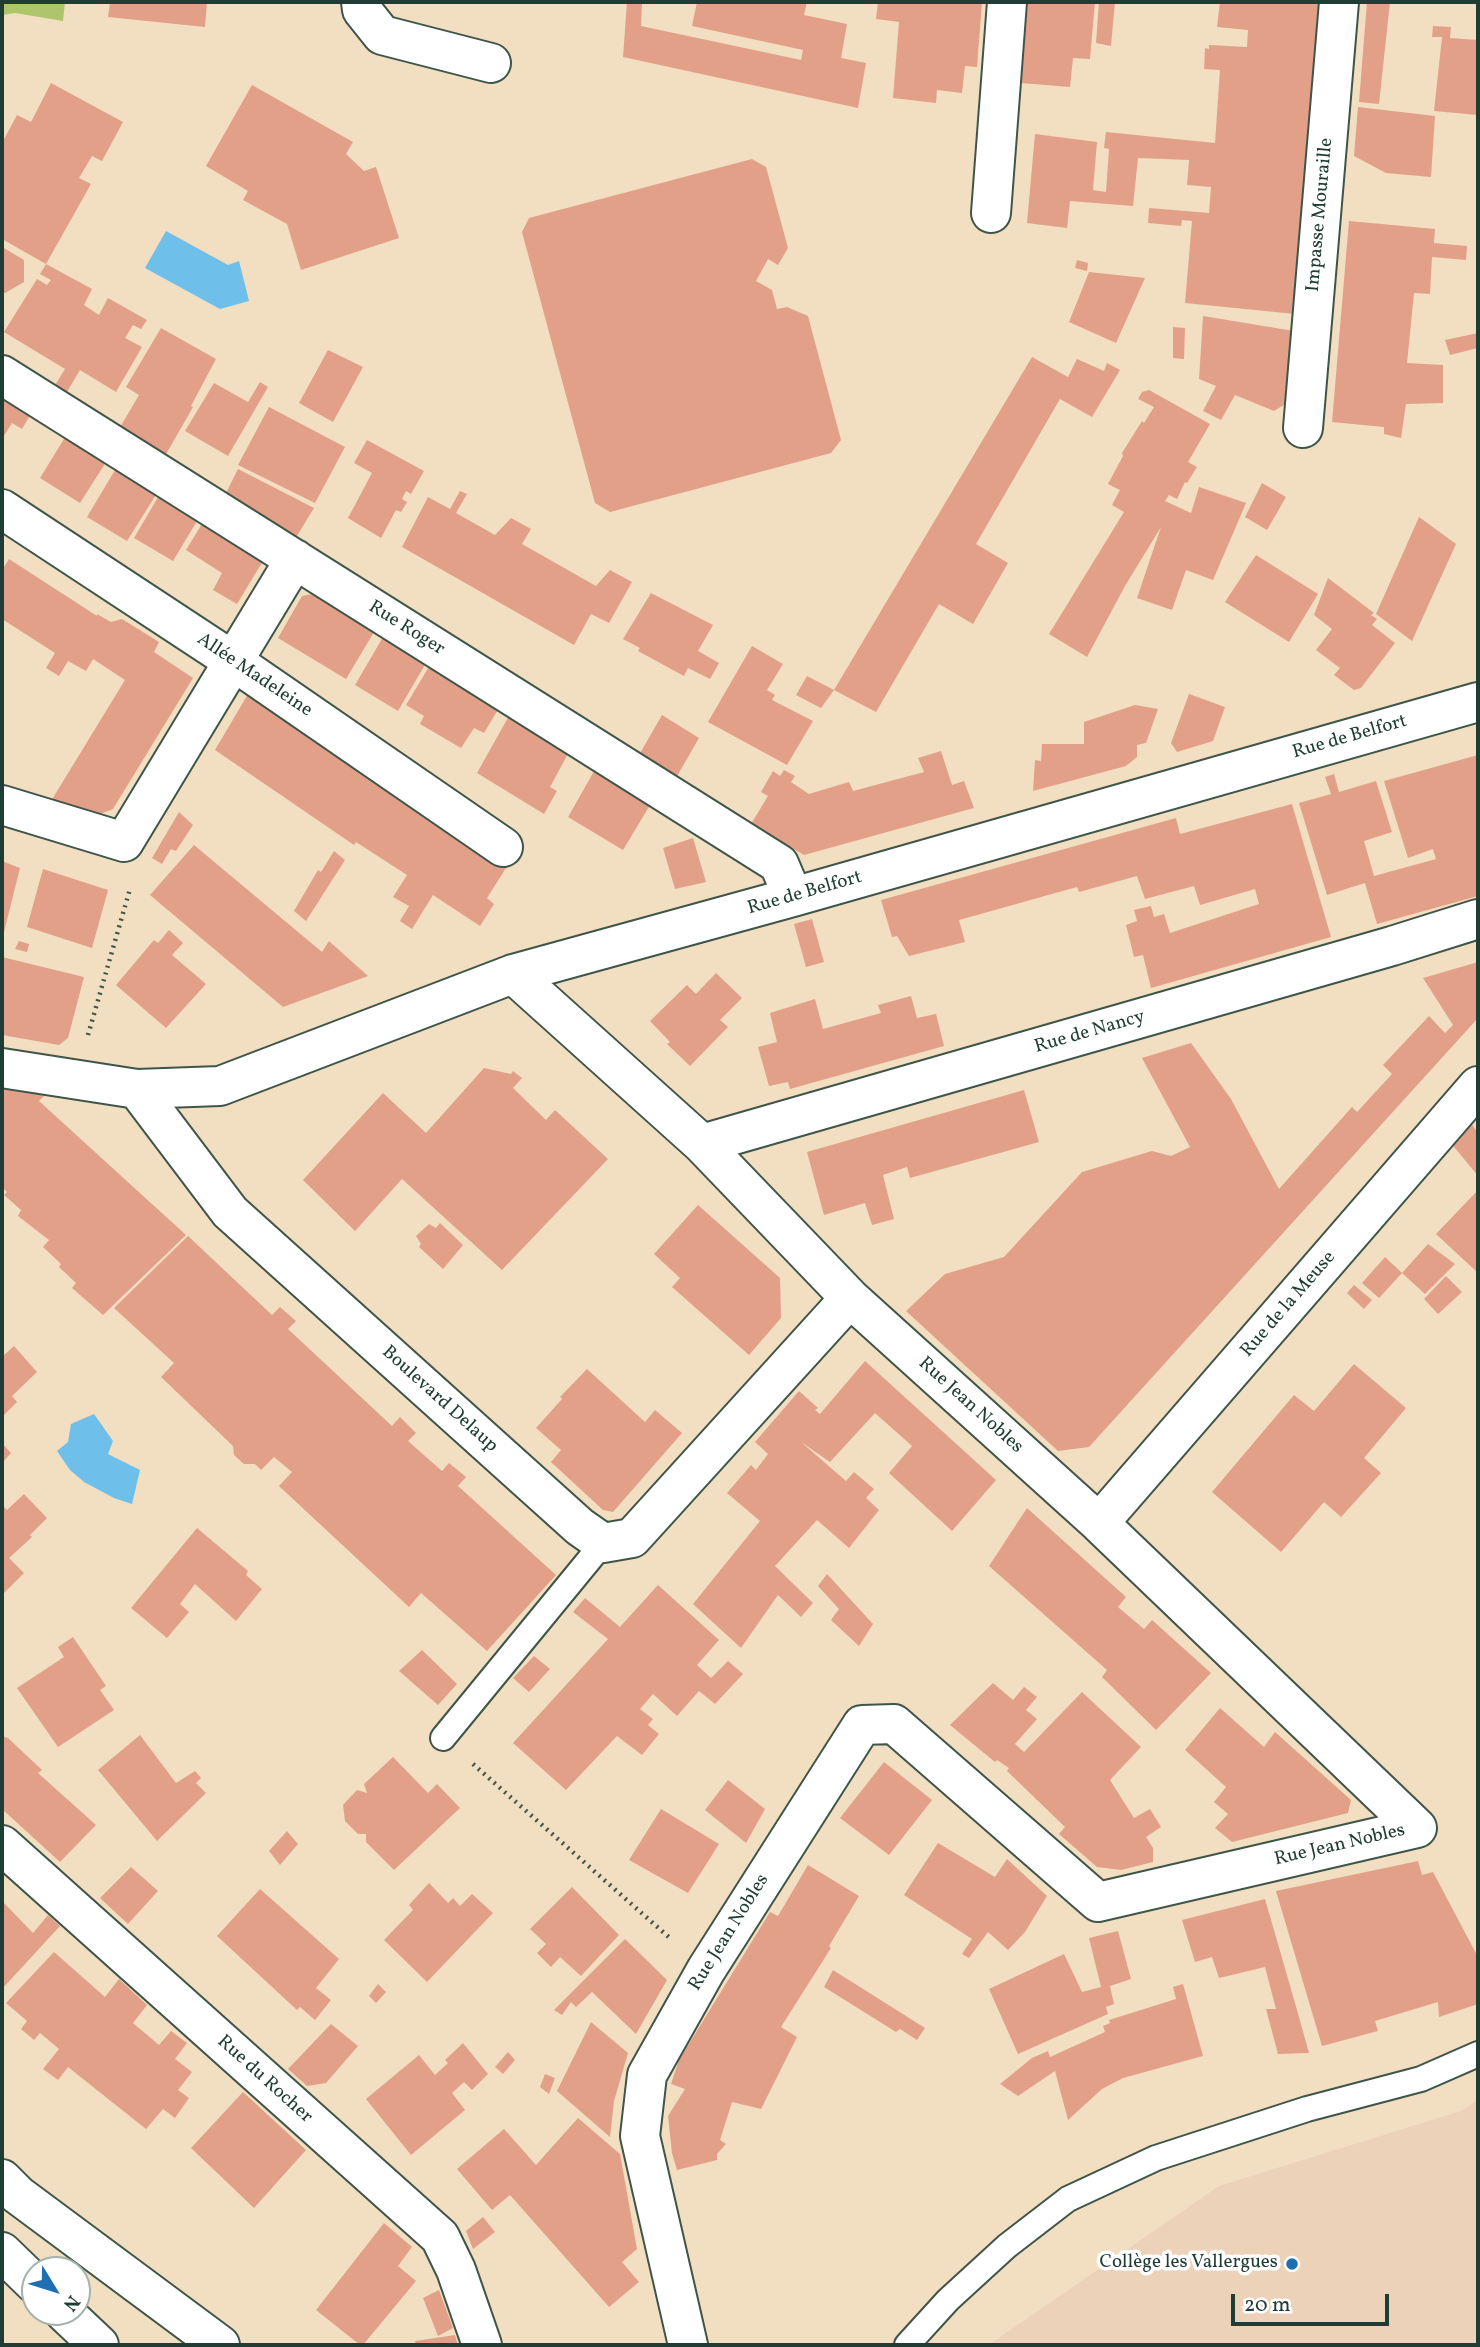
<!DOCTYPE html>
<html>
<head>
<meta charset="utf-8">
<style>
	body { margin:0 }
	#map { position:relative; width:1480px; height:2347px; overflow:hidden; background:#f2dec0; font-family:Vollkorn,serif }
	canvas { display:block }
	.frame { position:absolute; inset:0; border:4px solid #1f3d34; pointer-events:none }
	.north { position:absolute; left:21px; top:2256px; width:70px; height:70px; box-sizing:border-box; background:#fff; border:2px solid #a5b1ae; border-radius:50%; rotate:128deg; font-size:19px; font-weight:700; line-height:28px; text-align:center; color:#1f3d34 }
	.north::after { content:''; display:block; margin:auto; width:24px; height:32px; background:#1f6fb2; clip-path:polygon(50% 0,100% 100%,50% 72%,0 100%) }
	.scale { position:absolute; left:1231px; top:2294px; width:158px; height:32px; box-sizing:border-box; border:4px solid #1f3d34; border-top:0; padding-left:9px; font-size:21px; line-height:24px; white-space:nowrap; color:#1f3d34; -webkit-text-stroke:5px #fff; paint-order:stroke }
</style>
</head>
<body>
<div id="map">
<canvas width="1480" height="2347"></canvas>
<div class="frame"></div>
<div class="north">N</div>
<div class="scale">20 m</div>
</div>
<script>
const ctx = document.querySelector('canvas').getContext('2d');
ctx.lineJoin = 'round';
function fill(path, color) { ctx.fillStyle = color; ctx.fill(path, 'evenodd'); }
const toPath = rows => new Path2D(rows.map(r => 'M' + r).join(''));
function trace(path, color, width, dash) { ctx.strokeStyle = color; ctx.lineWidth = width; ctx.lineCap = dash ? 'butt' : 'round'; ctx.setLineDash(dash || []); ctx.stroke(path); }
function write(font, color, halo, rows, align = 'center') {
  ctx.font = font + ' Vollkorn,serif'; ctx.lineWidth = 7; ctx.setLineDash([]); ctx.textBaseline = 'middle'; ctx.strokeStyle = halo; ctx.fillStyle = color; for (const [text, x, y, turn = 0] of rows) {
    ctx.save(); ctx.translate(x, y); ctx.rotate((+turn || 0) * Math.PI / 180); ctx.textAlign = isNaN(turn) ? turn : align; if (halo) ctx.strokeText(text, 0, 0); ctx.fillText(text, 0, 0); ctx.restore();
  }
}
fill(toPath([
	[1478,2100,1478,2345,992,2345,993,2342,1219,2186,1461,2111]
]), '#edd2ba');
fill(toPath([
	[2,2,65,2,63,21,15,13,2,15]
]), '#adc66c');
fill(toPath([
	[166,231,228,265,239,261,249,301,220,309,145,268],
	[94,1414,113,1441,108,1454,140,1470,132,1504,114,1498,84,1482,70,1470,57,1451,68,1442,71,1424]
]), '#6ec0ea');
fill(toPath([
	[110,2,207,2,205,27,108,17],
	[627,2,642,2,641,26,801,60,803,50,692,26,697,2,807,2,804,15,847,24,841,58,866,63,858,108,623,57],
	[878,2,982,2,977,67,965,66,962,93,937,90,936,103,893,98,899,22,876,19],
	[1028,2,1095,2,1090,59,1073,58,1070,87,1021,83],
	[1099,2,1115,2,1111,46,1096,43],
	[1220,2,1321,4,1295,314,1185,303,1192,221,1182,220,1181,226,1148,223,1149,208,1209,213,1211,187,1187,185,1189,160,1138,158,1133,206,1070,201,1067,228,1027,223,1035,134,1097,142,1093,190,1106,192,1109,149,1104,148,1106,132,1215,143,1220,70,1204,69,1205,48,1209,49,1209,45,1247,47,1248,30,1217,27],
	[1367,2,1390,2,1379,104,1359,102],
	[1433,26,1451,27,1450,38,1478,40,1478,115,1434,111,1442,37,1432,37],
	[51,83,123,122,102,161,92,156,79,178,91,184,46,264,2,239,2,143,17,115,31,122],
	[252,85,353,142,346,154,364,171,376,167,399,238,301,270,287,224,243,200,248,191,206,166],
	[1358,107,1435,116,1431,177,1386,173,1354,156],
	[752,159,766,167,788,248,778,265,768,259,756,281,772,290,777,309,787,307,808,316,841,440,831,453,610,512,595,503,522,232,529,218],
	[1349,221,1435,229,1434,243,1467,246,1466,260,1432,257,1430,294,1414,293,1407,363,1443,365,1443,403,1406,404,1401,438,1384,434,1384,427,1332,422],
	[4,248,24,260,24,282,5,293,2,292,2,250],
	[1077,260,1088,263,1087,271,1075,268],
	[46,264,92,289,84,305,99,315,108,298,147,320,141,329,133,325,125,338,142,347,116,392,80,370,61,402,49,395,65,369,4,332,37,279,47,285,51,280,40,274],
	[1089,272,1145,278,1116,343,1069,322],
	[1203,316,1294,331,1287,403,1274,411,1235,395,1221,420,1203,411,1216,386,1199,379],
	[1173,327,1185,328,1184,359,1173,358],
	[161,328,216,359,191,406,193,407,161,463,115,436,139,395,126,387],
	[1478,333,1478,348,1450,355,1445,340],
	[328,350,363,367,333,422,299,403],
	[1032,357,1068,377,1077,359,1104,371,1107,363,1120,370,1092,417,1060,399,976,544,1008,563,973,624,939,604,876,712,834,690],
	[260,382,268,387,228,456,185,431,214,383,248,402],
	[1149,390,1210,424,1188,462,1197,467,1187,483,1185,482,1177,499,1169,495,1165,501,1191,513,1199,487,1246,503,1213,580,1186,570,1172,610,1137,598,1161,527,1125,586,1087,657,1049,634,1124,512,1112,505,1120,490,1108,484,1123,456,1122,453,1142,421,1144,423,1154,407,1138,399,1142,392],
	[2,394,32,412,22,429,12,423,2,439],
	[269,407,345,447,315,503,238,465],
	[67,434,108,459,80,503,40,478],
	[367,440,424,471,411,494,406,491,402,499,407,502,401,512,396,510,381,538,348,518,372,473,354,463],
	[118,465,159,490,127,541,87,517],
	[238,469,314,508,292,544,222,501],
	[1262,483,1286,497,1267,530,1245,517],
	[460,491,467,494,456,513,495,535,511,518,531,529,522,544,596,586,610,570,632,582,609,623,591,614,574,645,402,547,428,497,450,509],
	[161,492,200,516,173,561,134,538],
	[1419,517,1456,544,1412,641,1376,614],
	[205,519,263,561,237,604,213,590,222,573,186,550],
	[1256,555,1318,594,1289,642,1225,602],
	[9,559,97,616,97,614,111,622,122,619,159,642,154,652,193,678,113,809,98,815,51,801,125,680,93,659,86,671,68,661,59,676,46,668,55,653,2,619,2,570],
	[1328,578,1374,613,1371,615,1377,619,1372,625,1395,643,1361,688,1354,690,1334,675,1340,668,1316,650,1332,629,1314,615],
	[651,593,713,625,698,651,719,663,710,679,688,668,684,676,638,651,640,648,623,639],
	[312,594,374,632,346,679,278,638,302,596],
	[383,637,426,663,398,711,355,685],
	[752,646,783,664,767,690,775,695,772,700,813,721,787,765,708,722],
	[430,665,499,708,484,733,474,728,461,748,420,724,424,716,406,705],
	[807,676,834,690,821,708,796,695],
	[248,694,506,868,487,898,494,904,480,926,433,895,412,929,400,921,409,906,393,897,407,875,356,842,354,845,215,750],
	[1189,694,1225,707,1213,741,1177,752,1171,743],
	[1135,705,1158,709,1146,743,1137,745,1137,757,1126,766,1033,791,1035,760,1041,761,1042,744,1084,744,1084,722],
	[510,714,570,750,550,787,557,791,544,814,477,773],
	[662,715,699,738,676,778,639,755],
	[941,751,952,785,964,781,974,808,804,855,751,824,768,796,761,792,773,771,780,776,784,770,795,776,791,782,809,794,849,782,853,791,924,772,918,758],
	[1478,755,1478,896,1377,924,1365,883,1327,895,1299,803,1331,794,1325,777,1334,774,1339,792,1376,781,1392,832,1364,841,1374,876,1436,859,1433,849,1408,858,1384,781],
	[597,766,653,800,623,850,568,817],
	[1292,804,1331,937,1151,988,1143,955,1134,957,1126,925,1137,921,1134,910,1151,906,1154,917,1164,914,1170,933,1259,904,1255,889,1200,905,1194,886,1145,899,1137,876,1079,892,1077,887,959,920,965,942,909,956,897,936,892,937,881,900,1176,818,1180,834],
	[179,812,193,825,176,851,171,849,162,864,152,858],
	[693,838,706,882,675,889,663,848],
	[194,845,322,952,329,941,368,976,283,1007,150,895],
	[334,851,345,860,306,921,294,911,318,870,321,872],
	[2,861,20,868,3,936,2,936],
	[43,869,108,890,92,948,27,927],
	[812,919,824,962,806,967,794,924],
	[169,930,183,943,172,955,206,984,166,1028,116,985,154,940,158,943],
	[19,941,29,944,27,952,15,949],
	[2,957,84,977,68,1038,59,1045,2,1035],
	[1478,962,1478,1018,1089,1447,1058,1451,906,1311,945,1274,1004,1257,1082,1172,1152,1151,1171,1156,1190,1147,1142,1058,1191,1043,1231,1099,1279,1189,1352,1107,1357,1112,1392,1074,1383,1065,1429,1016,1445,1033,1453,1025,1423,978],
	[716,973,742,998,720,1020,728,1027,690,1066,667,1044,670,1042,650,1021,687,985,696,994],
	[911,996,917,1018,936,1014,944,1046,790,1089,788,1082,769,1086,758,1047,777,1042,770,1013,815,999,823,1029,881,1013,878,1005],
	[484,1068,511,1074,513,1071,522,1078,513,1088,546,1120,555,1110,608,1159,502,1270,402,1179,355,1231,303,1180,383,1093,426,1133],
	[2,1087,47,1093,39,1101,186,1235,103,1315,72,1288,76,1283,59,1267,61,1264,43,1247,49,1240,18,1216,21,1210,4,1195,7,1192,2,1187],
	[1024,1090,1039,1142,910,1178,907,1167,883,1175,894,1219,872,1225,865,1203,824,1215,807,1152],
	[1469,1120,1478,1133,1478,1176,1450,1142],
	[1478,1190,1478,1273,1436,1234],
	[698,1205,780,1278,781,1318,749,1355,672,1287,680,1278,654,1254],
	[440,1223,463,1245,443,1269,419,1247,421,1244,416,1236,429,1224,436,1228],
	[188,1236,272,1315,280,1307,296,1321,288,1329,392,1426,400,1417,416,1433,408,1441,442,1471,449,1463,466,1477,458,1486,556,1575,487,1651,421,1593,409,1607,279,1486,292,1472,274,1457,261,1470,255,1464,244,1464,234,1455,233,1446,161,1377,174,1363,114,1308],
	[1428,1244,1455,1264,1425,1294,1402,1273,1379,1298,1362,1283,1385,1257,1402,1273],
	[1446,1276,1462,1292,1438,1314,1424,1299],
	[1354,1285,1372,1300,1364,1309,1347,1293],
	[14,1346,37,1372,12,1396,17,1402,2,1417,2,1357],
	[865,1361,996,1480,952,1531,889,1473,912,1446,875,1413,830,1462,801,1442,846,1481,854,1472,874,1489,866,1498,879,1510,849,1548,817,1520,775,1566,813,1603,801,1617,778,1595,741,1648,693,1604,760,1521,727,1493,751,1465,756,1470,768,1454,755,1442,799,1391,818,1408,815,1410,820,1414],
	[1354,1364,1406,1408,1364,1458,1381,1473,1341,1517,1324,1502,1281,1552,1212,1492,1294,1395,1314,1411],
	[587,1369,645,1422,655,1410,682,1433,613,1512,603,1510,551,1462,561,1450,536,1428,562,1399,560,1397],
	[2,1443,11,1453,4,1461,2,1459],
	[24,1494,47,1518,30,1535,32,1537,9,1558,24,1573,2,1595,2,1505,7,1510],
	[1027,1508,1126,1597,1118,1607,1144,1629,1152,1620,1211,1673,1156,1730,1102,1677,1107,1670,989,1566],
	[197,1528,248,1571,246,1575,262,1589,236,1621,195,1584,180,1604,189,1612,167,1638,131,1608],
	[827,1574,873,1624,859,1646,831,1620,839,1609,818,1586],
	[658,1585,719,1640,697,1665,711,1678,728,1661,743,1674,715,1704,699,1691,677,1716,653,1694,640,1709,653,1719,648,1725,659,1734,642,1755,617,1736,566,1790,513,1743,608,1639,573,1612,585,1598,620,1627],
	[73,1637,106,1686,100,1690,114,1710,58,1747,17,1688,64,1657,58,1647],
	[422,1650,457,1684,438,1705,399,1671],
	[534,1656,550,1669,529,1692,513,1678],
	[993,1683,1013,1700,1024,1687,1037,1697,1026,1710,1037,1719,1015,1744,1024,1752,1082,1692,1141,1747,1110,1780,1134,1818,1150,1809,1161,1827,1146,1837,1153,1848,1153,1862,1121,1870,1097,1867,1059,1834,1065,1827,1007,1771,1009,1768,997,1760,995,1762,950,1725],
	[1220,1708,1264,1747,1275,1732,1351,1800,1348,1813,1232,1842,1215,1828,1228,1814,1214,1802,1226,1787,1185,1750],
	[140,1735,176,1783,195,1771,201,1778,196,1783,206,1793,157,1841,98,1770],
	[2,1736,8,1738,42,1770,38,1773,96,1825,60,1862,2,1809],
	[393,1757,428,1793,437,1784,460,1808,394,1870,366,1842,366,1834,358,1834,345,1821,343,1805,357,1790,367,1793,364,1784],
	[884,1762,932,1800,889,1855,840,1818],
	[728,1780,765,1809,746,1843,705,1810],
	[661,1809,719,1844,688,1893,629,1860],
	[287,1831,298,1844,280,1865,269,1851],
	[938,1843,995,1877,1007,1859,1047,1896,1025,1932,1008,1950,988,1932,969,1958,962,1954,972,1939,904,1895],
	[1418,1861,1422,1875,1433,1872,1478,1957,1478,2004,1439,2017,1438,2002,1375,2021,1378,2031,1322,2046,1276,1891],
	[808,1865,859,1896,829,1946,831,1948,781,2027,797,2037,761,2109,732,2102,720,2140,726,2144,717,2154,717,2160,677,2170,672,2153,668,2116,685,2089,671,2084,679,2060,770,1912,778,1916],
	[131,1867,158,1891,128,1924,100,1898],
	[429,1883,448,1903,453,1898,460,1906,472,1894,493,1913,427,1982,384,1940,413,1910,409,1905],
	[572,1887,619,1935,581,1976,560,1957,551,1967,537,1953,546,1944,530,1929],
	[260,1889,339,1959,316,1988,331,2000,315,2020,300,2007,297,2010,217,1936],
	[1265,1899,1295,2003,1309,2053,1278,2054,1266,2009,1276,2009,1265,1967,1219,1978,1212,1957,1195,1962,1182,1920],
	[2,1901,33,1933,48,1915,60,1926,2,1989],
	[1118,1931,1131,1979,1110,1986,1114,2004,1106,2007,1108,2014,1018,2054,989,1989,1064,1954,1082,1992,1101,1987,1089,1938],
	[625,1939,667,1980,636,2034,592,1992,576,2007,571,2002,562,2015,554,2010],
	[54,1952,105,1997,119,1979,147,2005,133,2023,159,2045,171,2031,187,2043,175,2059,192,2072,178,2090,189,2098,175,2118,163,2109,146,2129,68,2067,58,2080,43,2069,59,2049,40,2033,34,2040,21,2029,27,2021,6,2003],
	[833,1970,925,2028,917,2040,900,2029,896,2032,824,1987],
	[378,1984,386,1992,376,2003,369,1996],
	[1183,1984,1203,2056,1123,2078,1102,2089,1068,2120,1055,2071,1018,2096,1000,2084,1032,2058,1048,2051,1050,2057,1105,2032,1103,2026,1110,2023,1109,2020,1176,1999,1173,1987],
	[591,2022,628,2053,614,2101,610,2137,557,2091],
	[331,2024,358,2046,326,2083,307,2086,288,2069],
	[463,2043,488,2074,472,2090,464,2082,452,2093,465,2110,411,2155,366,2099,419,2055,435,2075,448,2063,445,2060],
	[508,2052,515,2060,503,2074,495,2067],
	[545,2074,555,2078,549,2094,540,2087],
	[243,2092,306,2150,254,2208,191,2148],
	[578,2118,620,2154,637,2249,622,2262,639,2282,609,2307,510,2195,492,2210,457,2169,504,2129,536,2165],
	[483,2217,495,2232,473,2249,466,2231],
	[384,2223,412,2247,398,2266,416,2281,363,2345,360,2345,316,2310],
	[439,2290,453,2328,438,2336,423,2298],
	[455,2335,458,2345,416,2345,415,2341]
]), '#e3a089');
const service = toPath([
	[443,1738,603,1543],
	[907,2345,948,2300,1007,2246,1068,2199,1156,2158,1307,2109,1421,2079,1478,2054]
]);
const minor = toPath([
	[361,2,362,10,382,35,491,63],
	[991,213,1007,2],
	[2,375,779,864,793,897],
	[1303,428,1339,2],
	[2,509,233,661,503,847],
	[2,805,124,842,295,559],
	[513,974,702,1144,850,1298,1099,1523,1417,1828,1098,1902,894,1724,862,1725,706,1970,647,2075,640,2136,688,2345],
	[2,1068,137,1089,220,1086,513,974,793,897,1478,702],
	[137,1089,230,1212,580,1527,603,1543,632,1538,850,1298],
	[702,1144,1392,946,1478,919],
	[1099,1523,1478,1086],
	[2,1845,440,2237,456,2270,482,2345],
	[2,2179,18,2195,220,2345],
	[2,2252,35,2284],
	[64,2312,99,2345]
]);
trace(service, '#3f5549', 28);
trace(minor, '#3f5549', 42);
trace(toPath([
	[88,1035,130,889],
	[473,1764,671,1939]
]), '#3f5549', 4.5, [2, 5]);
trace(service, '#fff', 24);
trace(minor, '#fff', 38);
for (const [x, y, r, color] of [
	[1292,2264,7,"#1f6fb2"]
]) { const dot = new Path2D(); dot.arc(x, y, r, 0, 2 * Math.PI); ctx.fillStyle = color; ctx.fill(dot); trace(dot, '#fff', 2.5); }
write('19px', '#1f3d34', '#fff', [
	["Impasse Mouraille",1321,215,-85],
	["Rue Roger",406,629,32],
	["Allée Madeleine",254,676,34],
	["Rue de Belfort",1350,738,-16],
	["Rue de Belfort",805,894,-16],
	["Rue de Nancy",1090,1033,-16],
	["Rue de la Meuse",1289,1305,-49],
	["Boulevard Delaup",439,1400,42],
	["Rue Jean Nobles",970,1406,42],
	["Rue Jean Nobles",1340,1846,-13],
	["Rue Jean Nobles",730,1933,-58],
	["Rue du Rocher",264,2080,42]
]);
write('19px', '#1f3d34', '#fff', [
	["Collège les Vallergues",1278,2264]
], 'right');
</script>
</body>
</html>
